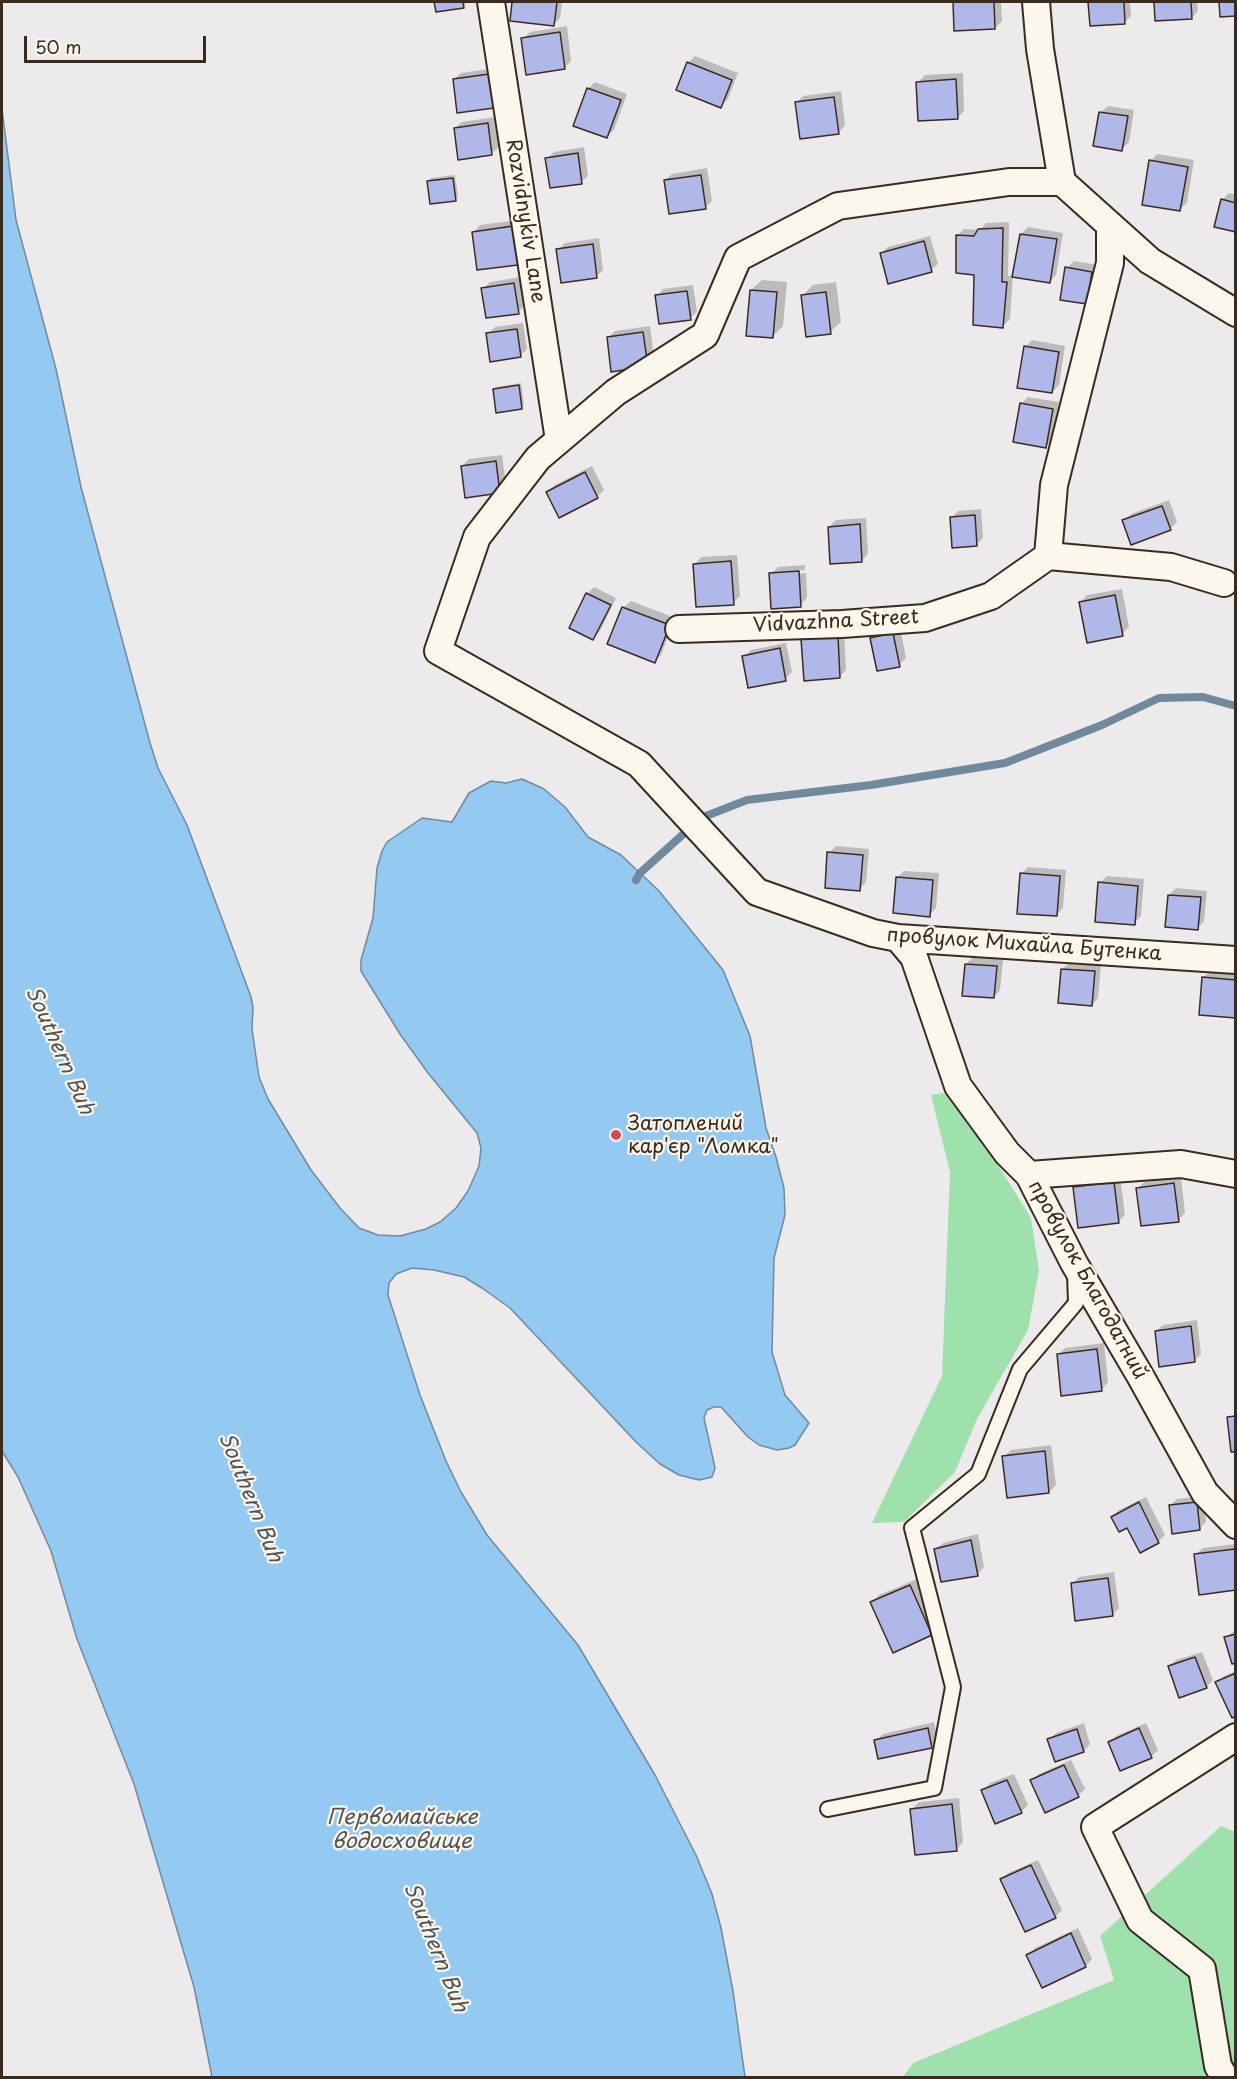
<!DOCTYPE html>
<html>
<head>
<meta charset="utf-8">
<style>
	body { margin:0 }
	#map { position:relative; width:1237px; height:2079px; overflow:hidden; background:#eceaeb; font-family:"Playpen Sans",sans-serif }
	canvas { display:block }
	.frame { position:absolute; inset:0; border:3px solid #3b2a1e; pointer-events:none }
	.scale { position:absolute; left:24px; top:36px; width:182px; height:27px; box-sizing:border-box; border:3px solid #3b2a1e; border-top:0; padding-left:8px; font-size:18px; line-height:21px; white-space:nowrap; color:#3b2a1e; -webkit-text-stroke:4px #fbf7ec; paint-order:stroke }
</style>
</head>
<body>
<div id="map">
<canvas width="1237" height="2079"></canvas>
<div class="frame"></div>
<div class="scale">50 m</div>
</div>
<script>
const ctx = document.querySelector('canvas').getContext('2d');
ctx.lineJoin = 'round';
function fill(path, color) { ctx.fillStyle = color; ctx.fill(path, 'evenodd'); }
const toPath = rows => new Path2D(rows.map(r => 'M' + r).join(''));
function trace(path, color, width, dash) { ctx.strokeStyle = color; ctx.lineWidth = width; ctx.lineCap = dash ? 'butt' : 'round'; ctx.setLineDash(dash || []); ctx.stroke(path); }
function write(font, color, halo, rows, align = 'center') {
  ctx.font = font + ' "Playpen Sans",sans-serif'; ctx.lineWidth = 4.5; ctx.setLineDash([]); ctx.textBaseline = 'middle'; ctx.strokeStyle = halo; ctx.fillStyle = color; for (const [text, x, y, turn = 0] of rows) {
    ctx.save(); ctx.translate(x, y); ctx.rotate((+turn || 0) * Math.PI / 180); ctx.textAlign = isNaN(turn) ? turn : align; if (halo) ctx.strokeText(text, 0, 0); ctx.fillText(text, 0, 0); ctx.restore();
  }
}
fill(toPath([
	[949,1092,969,1118,1031,1218,1039,1270,1028,1330,977,1419,955,1472,904,1522,872,1523,942,1376,950,1172,931,1095],
	[1221,1826,1235,1832,1235,2077,902,2078,913,2063,1114,1980,1100,1936]
]), '#9ee1ad');
const water = toPath([
	[2,109,16,220,56,369,81,487,150,743,158,768,187,825,251,997,253,1007,252,1029,259,1077,268,1099,311,1170,340,1208,359,1228,378,1235,400,1236,426,1229,440,1222,456,1208,468,1191,479,1166,481,1148,477,1133,428,1073,400,1034,361,971,361,960,373,918,377,868,382,851,387,842,422,818,452,822,469,793,491,781,506,783,522,779,544,789,565,807,588,837,621,855,659,891,723,970,750,1036,766,1128,776,1157,784,1188,785,1215,774,1258,772,1352,785,1395,809,1423,795,1445,789,1448,777,1450,759,1445,748,1437,721,1407,714,1407,707,1410,704,1418,715,1468,712,1477,699,1480,679,1475,660,1464,636,1442,510,1308,482,1288,464,1277,434,1270,412,1268,396,1274,389,1283,388,1295,420,1395,446,1461,461,1492,487,1535,578,1645,655,1775,696,1855,712,1894,721,1928,733,1991,745,2077,212,2077,194,1987,134,1784,77,1639,51,1551,18,1477,2,1451,2,109]
]);
fill(water, '#94c9f2');
trace(water, '#70899d', 1.5);
fill(toPath([
	[436,2,468,2,463,6,437,10],
	[513,2,562,2,560,18,553,25,511,20],
	[954,2,1001,2,1002,21,995,28,956,30],
	[1090,2,1130,2,1131,16,1124,23,1091,24],
	[1155,2,1197,2,1198,11,1191,18,1156,20],
	[567,26,571,61,564,68,523,39,530,32],
	[695,56,738,73,728,99,721,106,688,63],
	[496,68,500,100,493,107,454,79,461,73],
	[963,73,964,111,957,118,918,82,925,75],
	[595,82,627,94,614,130,607,136,588,89],
	[841,91,845,125,839,132,796,103,803,96],
	[1108,106,1134,110,1129,142,1122,149,1101,112],
	[495,117,499,147,492,153,455,128,462,122],
	[584,147,588,176,581,182,547,159,554,152],
	[1157,154,1194,160,1187,203,1180,209,1151,161],
	[707,168,712,201,705,208,665,180,672,174],
	[455,175,458,197,455,200,428,182,431,178],
	[1229,193,1236,195,1236,231,1222,200],
	[519,220,524,256,518,263,474,232,480,225],
	[1009,222,1008,276,1014,275,1021,234,1028,227,1063,233,1056,275,1050,282,1013,276,1010,319,1003,326,957,236,964,229,980,230,986,223],
	[930,236,938,264,931,270,881,254,888,247],
	[599,238,603,270,596,277,558,250,565,243],
	[1074,261,1098,265,1093,296,1086,302,1067,268],
	[521,277,525,305,518,312,483,289,490,282],
	[762,280,787,282,783,326,772,337,751,290],
	[836,282,841,322,830,332,802,296,813,285],
	[693,285,697,312,690,318,657,296,663,289],
	[523,323,527,349,520,356,488,334,495,327],
	[650,326,654,358,647,365,608,338,615,331],
	[1032,340,1065,346,1059,385,1052,392,1025,347],
	[521,383,524,405,521,408,494,390,497,387],
	[1028,397,1059,402,1053,439,1046,446,1021,404],
	[502,455,506,485,499,492,462,466,469,459],
	[592,466,604,490,597,497,560,516,548,492,555,485],
	[1169,500,1177,522,1170,529,1124,521,1131,514],
	[981,509,983,538,976,545,951,518,958,511],
	[866,518,868,554,861,561,829,527,836,520],
	[737,555,740,596,733,603,695,564,701,557],
	[805,565,805,570,776,572,776,575,806,573,807,598,800,605,771,574,778,567],
	[594,587,616,598,600,631,593,638,587,594],
	[1122,589,1129,627,1122,634,1081,602,1087,595],
	[631,601,675,618,661,655,654,661,609,644,624,607],
	[900,627,906,658,899,665,872,638,878,631],
	[844,630,846,670,839,677,803,639,810,632],
	[786,643,792,672,785,679,744,657,751,650],
	[836,846,869,849,866,882,860,889,829,853],
	[1028,867,1066,870,1063,908,1056,915,1021,874],
	[904,871,939,873,936,908,929,915,897,878],
	[1107,876,1144,879,1141,916,1134,923,1100,883],
	[1176,888,1207,891,1204,921,1198,928,1169,895],
	[973,957,1003,960,1000,990,994,997,966,964],
	[1069,963,1101,965,1098,998,1092,1005,1062,969],
	[1210,971,1236,973,1236,1016,1203,978],
	[1120,1176,1125,1215,1118,1222,1075,1187,1082,1181],
	[1181,1177,1185,1213,1178,1220,1138,1188,1144,1182],
	[1197,1320,1201,1354,1194,1361,1156,1331,1163,1325],
	[1104,1343,1108,1382,1102,1389,1058,1355,1065,1348],
	[1051,1445,1056,1485,1049,1492,1004,1457,1011,1450],
	[1203,1496,1206,1522,1199,1529,1170,1506,1177,1499],
	[1146,1497,1165,1535,1158,1542,1112,1517,1119,1510],
	[978,1534,984,1567,978,1574,942,1581,936,1549,943,1543],
	[1236,1544,1236,1589,1196,1554,1203,1548],
	[1114,1572,1119,1608,1112,1615,1072,1584,1079,1577],
	[917,1579,938,1627,932,1634,872,1602,879,1595],
	[1236,1630,1236,1661,1226,1637],
	[1202,1652,1213,1680,1206,1687,1169,1667,1176,1660],
	[1236,1671,1236,1714,1217,1683,1224,1676],
	[934,1722,938,1740,931,1746,876,1741,883,1734],
	[1084,1723,1090,1744,1084,1751,1056,1760,1049,1740,1056,1733],
	[1146,1723,1158,1750,1151,1757,1110,1743,1116,1736],
	[1071,1760,1085,1789,1078,1796,1032,1781,1039,1774],
	[1014,1774,1028,1805,1021,1812,983,1790,990,1783],
	[959,1798,963,1842,957,1849,912,1809,919,1802],
	[1038,1860,1062,1910,1055,1917,1001,1880,1008,1873],
	[1078,1928,1092,1959,1086,1966,1043,1986,1028,1955,1035,1948]
]), '#0003');
trace(toPath([
	[701,818,747,800,871,785,1005,763,1102,725,1159,698,1203,697,1236,706],
	[636,880,640,873,689,829]
]), '#70899d', 8);
const building = toPath([
	[434,2,463,2,464,8,436,12,434,2],
	[512,2,557,2,554,26,510,21,512,2],
	[953,2,994,2,995,29,954,31,953,2],
	[1088,2,1124,2,1125,24,1090,26,1088,2],
	[1154,2,1191,2,1192,19,1155,21,1154,2],
	[1219,2,1236,2,1236,16,1220,17,1219,2],
	[560,32,565,69,526,75,521,38,560,32],
	[687,62,732,80,721,108,676,90,687,62],
	[489,74,494,108,457,113,453,79,489,74],
	[956,79,958,119,918,121,916,82,956,79],
	[587,88,621,100,607,138,573,126,587,88],
	[834,97,839,134,800,139,795,102,834,97],
	[1099,112,1128,116,1122,151,1093,146,1099,112],
	[488,123,492,155,458,160,454,128,488,123],
	[578,153,582,184,550,188,545,158,578,153],
	[1149,160,1188,167,1180,211,1142,205,1149,160],
	[701,175,706,209,669,214,664,180,701,175],
	[453,178,456,201,430,204,427,181,453,178],
	[1221,199,1236,203,1236,232,1214,227,1221,199],
	[513,226,518,265,477,270,472,232,513,226],
	[1003,228,1002,282,1007,282,1003,328,973,325,974,275,956,273,956,235,974,236,978,229,1003,228],
	[1020,234,1057,239,1050,283,1012,277,1020,234],
	[924,241,932,272,888,284,880,253,924,241],
	[593,244,597,278,561,283,556,249,593,244],
	[1065,267,1092,272,1087,304,1060,300,1065,267],
	[514,283,519,314,486,318,481,288,514,283],
	[750,290,777,292,773,338,746,336,750,290],
	[687,291,691,320,659,324,655,295,687,291],
	[826,292,831,334,806,337,801,295,826,292],
	[517,329,521,357,490,362,486,333,517,329],
	[643,332,648,366,611,372,607,337,643,332],
	[1024,346,1059,352,1052,393,1017,388,1024,346],
	[519,385,522,409,496,413,493,389,519,385],
	[1020,403,1053,409,1046,448,1013,442,1020,403],
	[496,461,500,493,465,498,461,466,496,461],
	[585,472,598,498,559,518,546,492,585,472],
	[1162,506,1171,530,1131,545,1122,520,1162,506],
	[975,515,977,546,952,548,950,517,975,515],
	[860,524,862,562,830,564,828,527,860,524],
	[731,561,734,605,696,607,693,564,731,561],
	[799,571,801,607,771,609,769,573,799,571],
	[586,593,611,605,593,640,569,628,586,593],
	[1115,595,1123,636,1087,643,1079,602,1115,595],
	[622,607,670,625,655,663,607,644,622,607],
	[893,633,900,667,877,671,870,638,893,633],
	[838,636,840,678,804,681,801,639,838,636],
	[780,648,786,681,748,688,742,656,780,648],
	[827,852,863,855,860,891,825,888,827,852],
	[1020,873,1060,876,1057,916,1017,914,1020,873],
	[896,877,933,880,930,917,893,913,896,877],
	[1098,882,1138,886,1135,925,1095,922,1098,882],
	[1168,895,1201,897,1198,930,1165,927,1168,895],
	[965,964,997,966,994,998,962,996,965,964],
	[1061,969,1095,971,1092,1006,1058,1003,1061,969],
	[1202,977,1236,980,1236,1018,1199,1015,1202,977],
	[1114,1182,1119,1223,1078,1228,1073,1187,1114,1182],
	[1174,1183,1179,1222,1141,1226,1136,1188,1174,1183],
	[1191,1326,1195,1362,1159,1367,1155,1331,1191,1326],
	[1097,1349,1102,1391,1061,1396,1057,1354,1097,1349],
	[1236,1416,1236,1452,1231,1452,1227,1417,1236,1416],
	[1045,1451,1049,1493,1007,1498,1002,1456,1045,1451],
	[1139,1502,1159,1543,1140,1553,1127,1528,1119,1532,1111,1517,1139,1502],
	[1197,1502,1200,1530,1172,1534,1169,1505,1197,1502],
	[971,1540,978,1576,941,1582,934,1549,971,1540],
	[1235,1549,1236,1590,1199,1595,1194,1554,1235,1549],
	[1108,1578,1113,1616,1075,1621,1071,1583,1108,1578],
	[910,1585,932,1635,893,1653,870,1602,910,1585],
	[1236,1634,1236,1663,1232,1664,1224,1637,1236,1634],
	[1195,1657,1207,1688,1179,1698,1168,1666,1195,1657],
	[1236,1673,1236,1716,1232,1718,1215,1682,1236,1673],
	[928,1728,932,1748,878,1759,874,1740,928,1728],
	[1139,1728,1152,1758,1120,1771,1108,1742,1139,1728],
	[1077,1729,1084,1752,1055,1762,1047,1739,1077,1729],
	[1064,1765,1079,1797,1045,1813,1030,1780,1064,1765],
	[1007,1780,1022,1813,995,1824,981,1790,1007,1780],
	[952,1804,957,1851,915,1855,910,1809,952,1804],
	[1031,1865,1056,1918,1025,1932,1000,1879,1031,1865],
	[1071,1933,1086,1967,1042,1988,1026,1955,1071,1933]
]);
fill(building, '#afb8e9');
trace(building, '#3b2a1e', 1.5);
const service = toPath([
	[828,1809,934,1788,953,1687,912,1528,978,1474,1020,1369,1076,1303,1075,1274]
]);
const minor = toPath([
	[491,2,559,440],
	[1036,2,1040,49,1062,182,1150,261,1236,313],
	[1062,182,1009,182,838,206,738,258,705,335,616,392,538,458,477,537,438,651,639,764,757,892,873,933,898,938,1236,960],
	[1048,556,1171,567,1224,583],
	[679,629,842,624,925,618,991,596,1048,556,1054,485,1110,263,1110,225],
	[898,938,914,957,958,1086,1007,1153,1029,1175,1074,1263,1142,1379,1205,1493,1236,1525],
	[1029,1175,1181,1164,1236,1174],
	[1225,2078,1218,2066,1202,1969,1140,1920,1095,1827,1236,1737]
]);
trace(service, '#3b2a1e', 18);
trace(minor, '#3b2a1e', 30);
trace(service, '#fbf7ec', 14);
trace(minor, '#fbf7ec', 26);
for (const [x, y, r, color] of [
	[616,1135,6,"#d1495b"]
]) { const dot = new Path2D(); dot.arc(x, y, r, 0, 2 * Math.PI); ctx.fillStyle = color; ctx.fill(dot); trace(dot, '#fbf7ec', 2); }
write('20px', '#3b2a1e', '#fbf7ec', [
	["Rozvidnykiv Lane",525,221,81],
	["Vidvazhna Street",836,622,-3],
	["провулок Михайла Бутенка",1024,945,4],
	["провулок Благодатний",1087,1280,61]
]);
write('20px', '#3b2a1e', '#fbf7ec', [
	["Затоплений",628,1124],
	["кар'єр \"Ломка\"",628,1147]
], 'left');
write('italic 21px', '#515253', '#fbf7ec', [
	["Southern Buh",59,1051,66],
	["Southern Buh",250,1498,68],
	["Первомайське",402,1818],
	["водосховище",402,1842],
	["Southern Buh",435,1948,68]
]);
</script>
</body>
</html>
